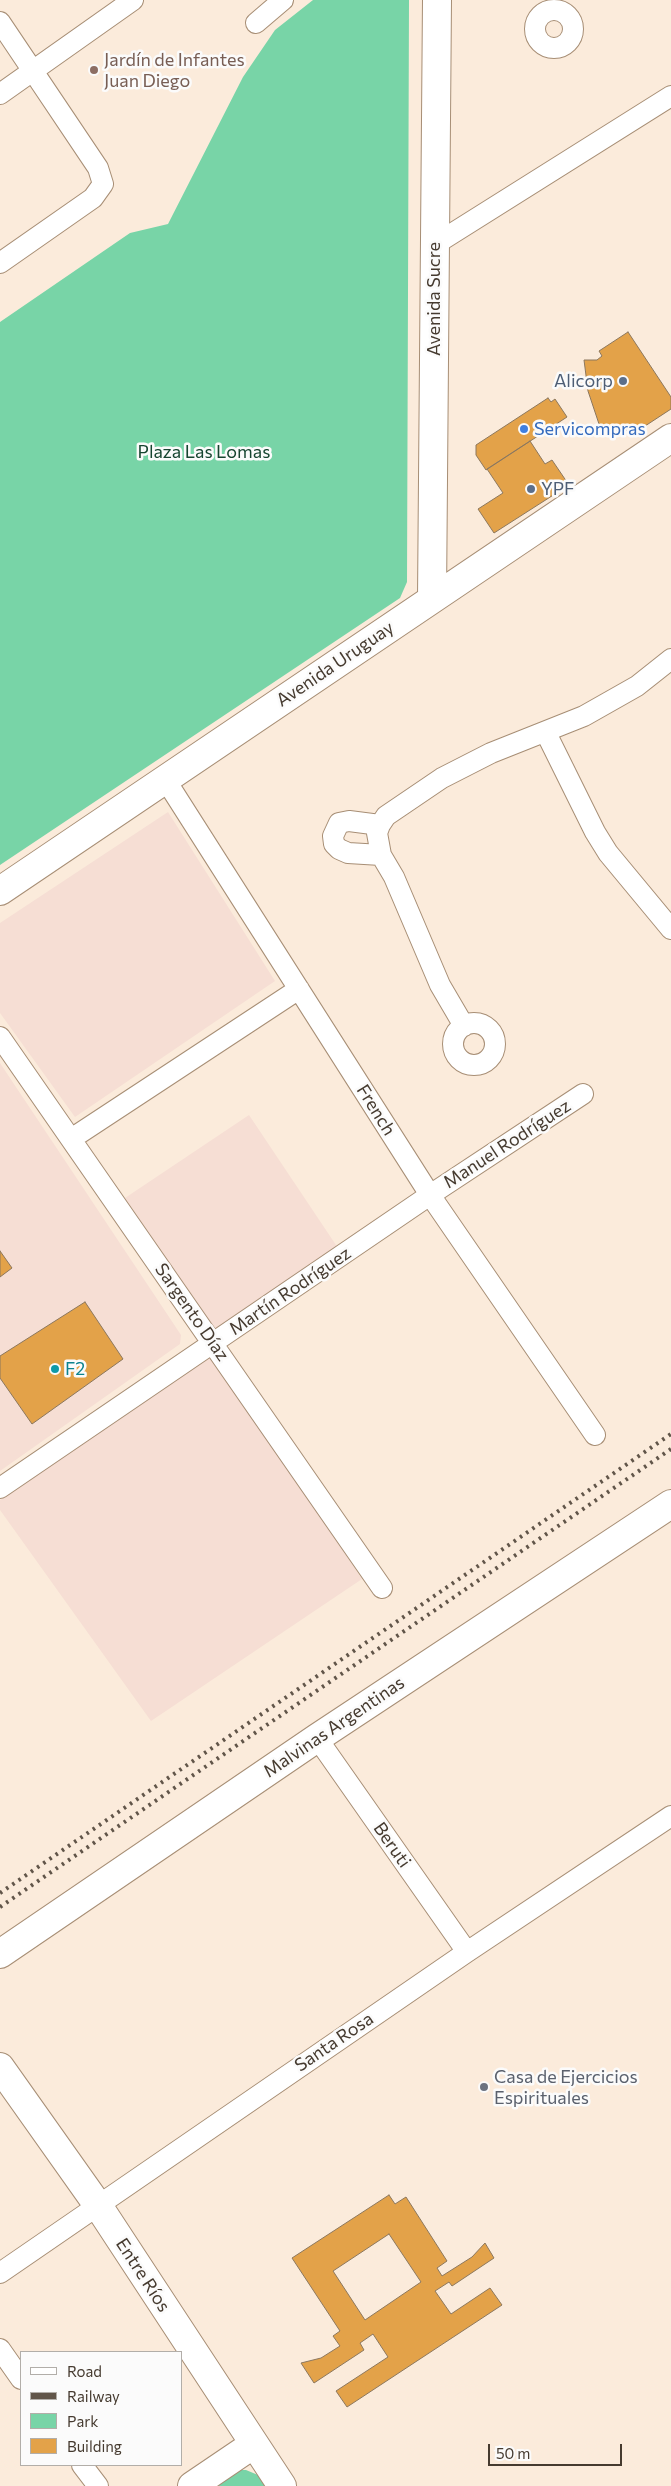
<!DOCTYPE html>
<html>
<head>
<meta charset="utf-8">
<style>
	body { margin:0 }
	#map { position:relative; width:671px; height:2486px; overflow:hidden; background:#fbebdb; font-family:Commissioner,sans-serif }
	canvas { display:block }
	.legend { position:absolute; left:20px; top:2351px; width:162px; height:115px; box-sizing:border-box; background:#fbfbfb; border:1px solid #b2aea9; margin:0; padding:6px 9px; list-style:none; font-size:15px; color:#453a2f }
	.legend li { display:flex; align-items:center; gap:10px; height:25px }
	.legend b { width:25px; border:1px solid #b2aea9 }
	.scale { position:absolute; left:488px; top:2444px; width:134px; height:22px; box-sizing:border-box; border:2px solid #453a2f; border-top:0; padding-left:6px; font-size:15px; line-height:18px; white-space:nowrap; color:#453a2f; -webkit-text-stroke:4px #fbfbfb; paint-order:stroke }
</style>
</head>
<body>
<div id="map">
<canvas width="671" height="2486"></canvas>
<ul class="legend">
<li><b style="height:6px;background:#fff"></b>Road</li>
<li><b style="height:6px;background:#615549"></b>Railway</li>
<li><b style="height:14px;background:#78d4a7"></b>Park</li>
<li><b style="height:14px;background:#e3a249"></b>Building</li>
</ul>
<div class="scale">50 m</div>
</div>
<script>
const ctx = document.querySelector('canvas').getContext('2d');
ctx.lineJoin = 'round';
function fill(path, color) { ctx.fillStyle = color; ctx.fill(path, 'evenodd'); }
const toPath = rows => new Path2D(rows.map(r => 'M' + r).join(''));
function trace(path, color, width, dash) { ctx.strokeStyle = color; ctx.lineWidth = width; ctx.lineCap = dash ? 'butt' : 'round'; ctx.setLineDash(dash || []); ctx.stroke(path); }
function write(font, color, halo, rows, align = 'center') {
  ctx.font = font + ' Commissioner,sans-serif'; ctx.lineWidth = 5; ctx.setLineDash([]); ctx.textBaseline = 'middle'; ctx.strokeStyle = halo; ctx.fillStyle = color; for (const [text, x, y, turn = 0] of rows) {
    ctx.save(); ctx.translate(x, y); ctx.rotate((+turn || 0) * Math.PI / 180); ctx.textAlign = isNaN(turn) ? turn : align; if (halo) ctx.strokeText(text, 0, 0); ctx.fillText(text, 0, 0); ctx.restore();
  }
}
fill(toPath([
	[168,812,275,981,75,1117,0,1013,0,923],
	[0,1063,181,1335,180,1344,0,1471],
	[249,1115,338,1248,215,1329,125,1198],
	[211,1354,362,1579,151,1721,0,1510,0,1500]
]), '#f6ded4');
fill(toPath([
	[313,0,409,0,407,582,400,598,0,865,0,322,130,233,168,224,243,77,275,30],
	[232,2470,246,2470,258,2475,270,2486,205,2486]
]), '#78d4a7');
const building = toPath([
	[628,332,671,397,671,409,639,430,611,430,599,424,588,391,584,360,597,360,602,356,599,351,628,332],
	[548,398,551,402,555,399,567,417,486,470,476,455,476,445,548,398],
	[530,441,545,464,552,460,569,485,494,533,478,509,503,493,487,469,530,441],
	[0,1251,12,1268,0,1277,0,1251],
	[85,1302,123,1359,32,1424,0,1378,0,1356,85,1302],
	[389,2195,395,2204,406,2197,447,2261,437,2268,442,2276,472,2257,485,2243,494,2258,452,2286,449,2282,435,2291,451,2314,490,2288,502,2305,347,2407,336,2391,388,2357,373,2334,360,2343,364,2350,314,2383,301,2363,321,2358,340,2346,333,2336,340,2331,292,2258,389,2195],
	[389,2234,421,2282,365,2320,333,2271,389,2234]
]);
fill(building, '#e3a249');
trace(building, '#8c775d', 1);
const street = toPath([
	'535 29a19 19 0 1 1 38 0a19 19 0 1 1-38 0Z',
	[0,22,98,168,103,184,93,198,0,263],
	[256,23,283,0],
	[0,94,133,0],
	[434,245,671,96],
	[546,733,595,832,608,853,671,929],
	[165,779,430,1195,595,1435],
	[380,825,349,821,339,823,333,836,334,844,339,849,348,853,381,855],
	'453 1044a21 21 0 1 1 42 0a21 21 0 1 1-42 0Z',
	[464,1026,440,985,394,877,381,855,377,833,380,825,386,816,442,778,491,753,584,716,637,686,671,659],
	[0,1037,382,1588],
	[71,1139,299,989],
	[0,1488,430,1195,583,1094],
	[317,1738,467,1952],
	[0,2273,467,1952,671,1816],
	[0,2349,21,2379],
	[82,2465,98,2486]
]);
const secondary = toPath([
	[432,598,437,0],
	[0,891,671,438],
	[0,1954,317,1738,671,1504],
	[0,2067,97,2204,282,2486],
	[192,2486,254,2444]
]);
trace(street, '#a78e75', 22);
trace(secondary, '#a78e75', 30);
trace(street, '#fff', 20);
trace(secondary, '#fff', 28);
trace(toPath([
	[0,1893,671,1434],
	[0,1907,671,1449]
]), '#615549', 4, [2.5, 5]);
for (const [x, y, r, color] of [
	[94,70,5,"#8d6e63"],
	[623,381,5,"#5c6f8a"],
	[524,429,5,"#3f7fe0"],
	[531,489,5,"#5c6f8a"],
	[55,1369,5,"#0f9aa8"],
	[484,2087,5,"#6b7280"]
]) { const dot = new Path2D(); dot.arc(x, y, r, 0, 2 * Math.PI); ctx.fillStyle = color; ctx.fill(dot); trace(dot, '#fbfbfb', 2); }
write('18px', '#785e54', '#fbfbfb', [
	["Jardín de Infantes",104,60],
	["Juan Diego",104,81]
], 'left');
write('18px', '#453a2f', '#fbfbfb', [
	["Avenida Sucre",434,299,-90],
	["Avenida Uruguay",335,664,-34],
	["French",376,1110,58],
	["Manuel Rodríguez",507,1144,-33],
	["Martín Rodríguez",290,1291,-34],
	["Sargento Díaz",192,1312,55],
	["Malvinas Argentinas",334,1727,-34],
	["Beruti",392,1845,55],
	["Santa Rosa",334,2042,-34],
	["Entre Ríos",143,2275,57]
]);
write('18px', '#4e5e75', '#fbfbfb', [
	["Alicorp",613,381],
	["YPF",541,489,"left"]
], 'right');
write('18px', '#366cbe', '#fbfbfb', [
	["Servicompras",534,429]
], 'left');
write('18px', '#164530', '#fbfbfb', [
	["Plaza Las Lomas",204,452]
]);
write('18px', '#0d838f', '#fbfbfb', [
	["F2",65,1369]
], 'left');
write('18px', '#5b616d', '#fbfbfb', [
	["Casa de Ejercicios",494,2077],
	["Espirituales",494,2098]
], 'left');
</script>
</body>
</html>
